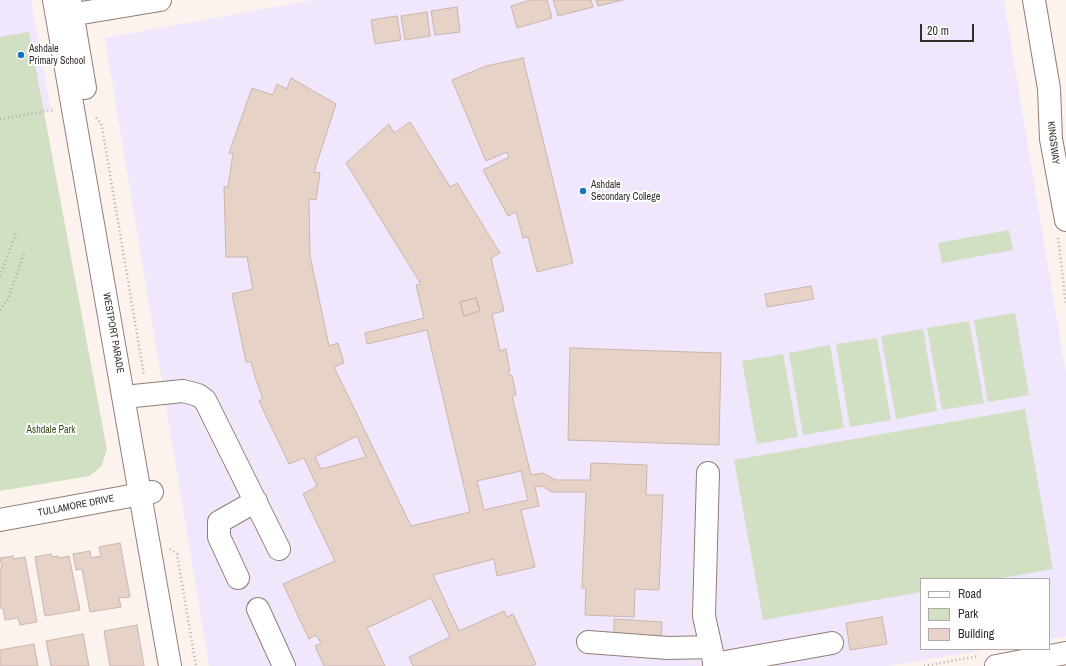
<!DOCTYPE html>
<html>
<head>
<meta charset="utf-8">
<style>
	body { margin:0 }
	#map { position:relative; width:1066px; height:666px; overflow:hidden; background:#fcf3ef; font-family:"Archivo Narrow",sans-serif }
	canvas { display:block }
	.legend { position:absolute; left:920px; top:578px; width:130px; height:72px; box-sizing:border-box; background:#fff; border:1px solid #aeaba9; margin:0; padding:5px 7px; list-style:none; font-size:12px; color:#352d29 }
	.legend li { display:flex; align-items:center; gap:8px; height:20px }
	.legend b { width:20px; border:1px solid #aeaba9 }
	.scale { position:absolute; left:920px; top:24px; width:54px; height:18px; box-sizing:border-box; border:2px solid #352d29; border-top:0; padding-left:5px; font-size:12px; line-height:14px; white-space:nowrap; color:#352d29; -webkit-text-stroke:3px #fff; paint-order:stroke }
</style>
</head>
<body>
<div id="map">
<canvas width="1066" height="666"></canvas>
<ul class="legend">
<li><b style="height:5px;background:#fff"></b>Road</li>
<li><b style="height:11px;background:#d1dfc2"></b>Park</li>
<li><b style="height:11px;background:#e7d2c8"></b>Building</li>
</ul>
<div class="scale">20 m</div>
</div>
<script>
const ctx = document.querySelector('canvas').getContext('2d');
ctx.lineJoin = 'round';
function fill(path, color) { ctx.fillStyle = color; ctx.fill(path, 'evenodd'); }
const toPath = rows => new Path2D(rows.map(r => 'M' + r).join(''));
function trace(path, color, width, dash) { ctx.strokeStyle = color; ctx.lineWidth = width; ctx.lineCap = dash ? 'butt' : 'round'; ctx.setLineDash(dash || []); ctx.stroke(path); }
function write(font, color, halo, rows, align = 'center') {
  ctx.font = font + ' "Archivo Narrow",sans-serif'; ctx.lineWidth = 4; ctx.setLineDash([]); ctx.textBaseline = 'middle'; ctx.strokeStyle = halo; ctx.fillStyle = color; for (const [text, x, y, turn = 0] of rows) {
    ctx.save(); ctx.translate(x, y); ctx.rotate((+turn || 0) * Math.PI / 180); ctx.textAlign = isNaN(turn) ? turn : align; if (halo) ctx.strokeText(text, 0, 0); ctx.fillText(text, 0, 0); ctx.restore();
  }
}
fill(toPath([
	[0,0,31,0,51,110,0,119],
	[313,0,1004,0,1066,373,1066,636,1049,639,1049,579,921,579,921,649,988,649,889,666,209,666,105,38]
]), '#f0e7fc');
fill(toPath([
	[29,32,107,450,101,467,89,476,0,491,0,37],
	[1009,230,1013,250,942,263,938,243],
	[1015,313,1029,395,988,402,974,320],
	[969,321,984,403,942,410,927,328],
	[923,329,937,411,896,419,881,336],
	[877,338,891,420,850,427,836,344],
	[830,345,844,428,803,435,789,353],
	[783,354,798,437,757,444,742,361],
	[1025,409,1053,569,996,579,921,579,921,592,763,620,734,460]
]), '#d1dfc2');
const building = toPath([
	[530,0,547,0,552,18,517,28,511,6,530,0],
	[553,0,591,0,593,7,558,16,553,0],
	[596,0,623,0,598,6,596,0],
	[457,7,460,32,435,35,431,11,457,7],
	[427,12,430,36,405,40,401,16,427,12],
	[397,16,401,40,375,44,371,20,397,16],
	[523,58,573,263,537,272,528,237,523,238,516,212,508,216,483,170,509,157,507,152,486,161,452,80,486,66,523,58],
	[291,78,336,104,314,172,320,173,316,200,309,199,310,256,329,346,338,343,344,363,334,367,411,526,470,512,427,330,367,344,365,333,424,318,416,285,421,284,346,163,389,124,394,133,410,122,450,187,457,183,500,253,491,258,504,311,492,314,500,351,506,349,510,371,508,371,509,375,512,375,516,395,512,396,531,475,543,473,556,480,590,480,591,463,647,465,646,495,663,495,659,590,635,589,634,617,585,615,586,588,582,588,586,492,552,492,542,486,535,487,539,506,521,510,535,567,497,576,494,559,433,575,459,631,504,611,507,617,513,614,536,664,531,666,413,666,409,657,450,637,431,598,367,628,385,666,324,666,315,646,321,643,316,635,309,639,283,584,335,561,303,494,317,486,304,458,289,464,259,401,263,399,256,380,251,362,246,362,232,294,253,289,247,257,226,257,224,187,228,187,233,154,229,153,252,88,273,95,277,84,287,89,291,78],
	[476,298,480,311,464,316,460,302,476,298],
	[357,436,366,457,321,469,315,457,357,436],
	[521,471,528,500,484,510,477,481,521,471],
	[811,286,814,299,767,307,765,294,811,286],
	[476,298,480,311,464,316,460,302,476,298],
	[570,348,721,353,719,445,568,440,570,348],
	[120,543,130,597,119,598,121,607,90,612,82,569,76,570,73,554,90,551,91,558,101,556,99,547,120,543],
	[51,554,52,557,58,556,59,558,69,556,80,610,45,616,35,557,51,554],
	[13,556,13,559,25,557,37,622,20,625,18,618,5,620,3,608,0,608,0,568,2,567,0,558,13,556],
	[882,617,887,644,850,650,846,623,882,617],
	[614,619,662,622,661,641,614,638,614,619],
	[137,625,144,666,110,666,104,631,137,625],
	[83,634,89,666,51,666,46,641,83,634],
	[34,644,38,666,0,666,0,650,34,644]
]);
fill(building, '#e7d2c8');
trace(building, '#cbb5ac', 1);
const minor = toPath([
	[54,0,170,666],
	[70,0,85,88],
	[58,17,160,0],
	[124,397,183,391,198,395,205,400,279,549],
	[708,473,704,616,715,666],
	[0,520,152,492],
	[238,578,219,537,219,522,256,501],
	[258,609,284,666],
	[588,642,668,648,711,647],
	[714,664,832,643],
	[996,666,1066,653]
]);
const major = toPath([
	[1034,0,1049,89,1051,139,1066,220]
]);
trace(minor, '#917d74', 24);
trace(major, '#917d74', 24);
trace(toPath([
	[96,118,101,123,103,133,144,375],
	[0,119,54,110],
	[1058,238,1066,305],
	[0,276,17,231],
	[0,310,8,299,24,254],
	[170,549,177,554,196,666],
	[924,666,979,656]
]), '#b2aaa6', 2.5, [1, 3]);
trace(minor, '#fff', 22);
trace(major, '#fff', 22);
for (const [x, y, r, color] of [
	[21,55,4,"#1772bf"],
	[583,191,4,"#1772bf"]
]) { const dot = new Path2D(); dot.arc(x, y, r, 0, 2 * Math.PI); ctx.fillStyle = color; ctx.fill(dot); trace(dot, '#fff', 1.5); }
write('10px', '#352d29', '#fff', [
	["Ashdale",29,49],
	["Primary School",29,61],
	["Ashdale",591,185],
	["Secondary College",591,197]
], 'left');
write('10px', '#352d29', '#fff', [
	["KINGSWAY",1053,143,83],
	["WESTPORT PARADE",113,333,80],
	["TULLAMORE DRIVE",76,506,-11]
]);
write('10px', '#364b1a', '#fff', [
	["Ashdale Park",51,430]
]);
</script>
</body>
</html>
